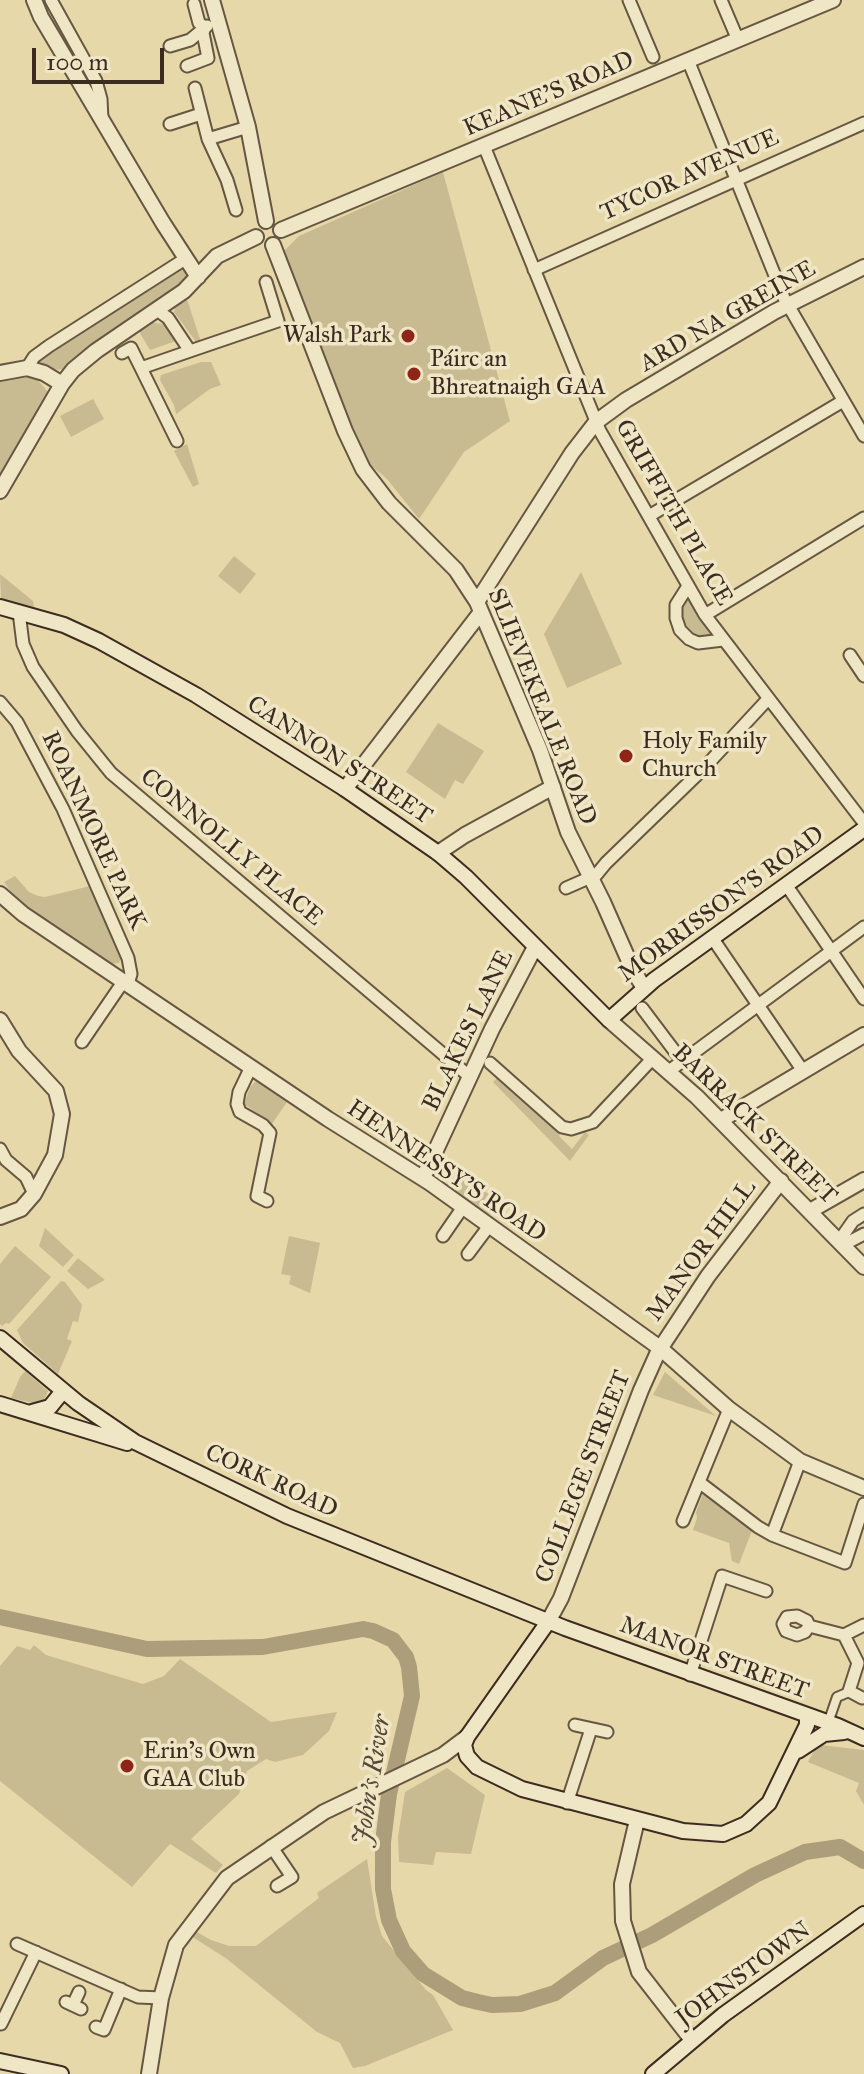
<!DOCTYPE html>
<html>
<head>
<meta charset="utf-8">
<style>
	body { margin:0 }
	#map { position:relative; width:864px; height:2074px; overflow:hidden; background:#e6d8a8; font-family:"IM FELL Great Primer",serif }
	canvas { display:block }
	.scale { position:absolute; left:32px; top:48px; width:132px; height:36px; box-sizing:border-box; border:4px solid #3c2c20; border-top:0; padding-left:10px; font-size:24px; line-height:28px; white-space:nowrap; color:#3c2c20; -webkit-text-stroke:6px #efe6c6; paint-order:stroke }
</style>
</head>
<body>
<div id="map">
<canvas width="864" height="2074"></canvas>
<div class="scale">100 m</div>
</div>
<script>
const ctx = document.querySelector('canvas').getContext('2d');
ctx.lineJoin = 'round';
function fill(path, color) { ctx.fillStyle = color; ctx.fill(path, 'evenodd'); }
const toPath = rows => new Path2D(rows.map(r => 'M' + r).join(''));
function trace(path, color, width, dash) { ctx.strokeStyle = color; ctx.lineWidth = width; ctx.lineCap = dash ? 'butt' : 'round'; ctx.setLineDash(dash || []); ctx.stroke(path); }
function write(font, color, halo, rows, align = 'center') {
  ctx.font = font + ' "IM FELL Great Primer",serif'; ctx.lineWidth = 7; ctx.setLineDash([]); ctx.textBaseline = 'middle'; ctx.strokeStyle = halo; ctx.fillStyle = color; for (const [text, x, y, turn = 0] of rows) {
    ctx.save(); ctx.translate(x, y); ctx.rotate((+turn || 0) * Math.PI / 180); ctx.textAlign = isNaN(turn) ? turn : align; if (halo) ctx.strokeText(text, 0, 0); ctx.fillText(text, 0, 0); ctx.restore();
  }
}
fill(toPath([
	[443,172,510,421,464,452,419,519,387,479,366,461,283,252,299,236],
	[177,269,182,269,189,279,161,302,65,369,52,370,41,367,37,361,40,355],
	[186,296,201,342,197,343,174,312,177,302],
	[149,322,163,324,176,341,150,350,138,330],
	[201,362,211,362,221,385,210,389,176,414,174,405,160,380,161,375],
	[26,374,37,379,48,392,0,474,0,381],
	[93,399,104,419,71,437,60,416],
	[187,444,199,484,193,487,174,451],
	[234,556,256,574,240,594,218,576],
	[581,572,622,664,567,688,544,634],
	[0,574,33,601,34,607,1,599],
	[686,594,698,618,715,640,693,637,681,623,682,600],
	[438,723,484,751,463,784,455,780,445,799,406,772],
	[15,876,29,892,38,896,45,897,90,886,121,958,119,963,111,964,15,898,4,882],
	[497,1078,560,1134,559,1136,572,1149,585,1132,589,1135,570,1161,493,1082],
	[256,1081,287,1102,272,1124,244,1104,250,1087],
	[457,1170,499,1202,488,1217,446,1187],
	[45,1228,74,1255,63,1267,39,1246],
	[289,1236,320,1243,310,1293,289,1284,291,1276,281,1274],
	[15,1246,51,1277,9,1324,6,1323,2,1326,0,1324,0,1264],
	[78,1258,105,1280,88,1289,67,1271],
	[61,1281,65,1282,82,1305,78,1322,73,1321,67,1339,72,1341,58,1374,23,1343,17,1330],
	[25,1371,48,1391,42,1405,11,1398,20,1377],
	[665,1372,716,1416,653,1395],
	[704,1491,753,1528,739,1564,732,1561,729,1543,693,1530,697,1518,696,1512],
	[34,1645,46,1655,143,1684,164,1676,180,1659,271,1722,337,1712,329,1731,303,1755,275,1762,266,1759,247,1771,239,1794,191,1839,223,1865,216,1873,170,1844,132,1887,0,1781,0,1666,17,1646,30,1650],
	[821,1745,864,1750,864,1805,856,1791,859,1783,808,1762,815,1749],
	[447,1768,485,1795,471,1854,436,1852,433,1865,399,1862,398,1837,405,1792],
	[367,1859,376,1917,382,1936,426,1990,433,1995,453,2030,365,2066,353,2068,340,2043,317,2032,227,1959,191,1936,195,1931,211,1940,229,1946,256,1946,319,1898,317,1893]
]), '#c9bb91');
trace(toPath([
	[0,1617,147,1649,263,1647,363,1629,373,1631,393,1640,406,1657,409,1667,412,1696,389,1794,383,1842,383,1889,389,1920,403,1951,423,1974,462,1998,478,2002,492,2005,520,2004,555,1993,603,1958,652,1935,755,1875,805,1852,840,1847,864,1861]
]), '#ac9e7a', 16);
const pedestrian = toPath([
	[828,1723,837,1697,849,1692]
]);
const minor = toPath([
	[51,0,96,81,101,99,102,119],
	[629,0,653,57],
	[721,0,738,40],
	[170,46,190,40,207,26],
	[688,60,784,298,864,436],
	[187,66,208,58,203,33,205,27,199,23,194,4],
	[195,88,208,139],
	[170,124,201,114],
	[484,146,600,431,705,615,864,823],
	[236,210,227,180,208,139,248,127],
	[534,270,864,123],
	[157,310,168,318,190,351,141,368,177,441],
	[190,351,278,321,266,282],
	[122,353,131,348,141,368],
	[27,368,34,357,49,346,185,259],
	[649,516,843,401],
	[688,586,676,605,676,618,680,630,689,639,698,643,723,640],
	[19,612,23,644,33,667,77,731,111,773,469,1076],
	[705,615,864,518],
	[850,655,864,676],
	[0,702,17,722,63,809,128,958,131,974,128,984],
	[592,880,606,863,704,768,768,699],
	[787,886,864,999],
	[566,888,591,877],
	[713,939,803,1071],
	[642,1008,682,1061],
	[82,1042,123,982],
	[490,1063,562,1127,571,1129,593,1122,653,1058],
	[251,1067,239,1092,237,1104,240,1112,263,1125,270,1133,257,1196,267,1201],
	[669,1071,864,927],
	[0,1149,6,1160,26,1177,34,1194],
	[443,1236,463,1207],
	[839,1241,853,1221,864,1214],
	[843,1245,864,1234],
	[468,1254,489,1226],
	[729,1409,699,1482,758,1527,772,1535,845,1563,864,1504],
	[683,1521,699,1482],
	[772,1535,800,1461],
	[809,1626,805,1632,797,1635,786,1631,783,1624,787,1617,797,1616,807,1621,809,1626,844,1635,864,1625],
	[844,1635,858,1663,849,1691,862,1698],
	[690,1675,722,1576,766,1591],
	[575,1725,607,1732],
	[567,1803,591,1729],
	[271,1846,292,1877,277,1886],
	[17,1944,138,1997,161,1998],
	[66,2002,81,2009],
	[73,2005,79,1992],
	[1,2024,36,1952],
	[96,2027,104,2030,121,1989]
]);
const tertiary = toPath([
	[34,0,41,17,163,223,198,277],
	[212,0,248,127,266,221],
	[281,230,833,0],
	[273,245,345,431,363,469,389,503,456,570,477,602,540,750,568,832,603,902,633,970,644,988],
	[0,373,27,368,44,373,62,384],
	[0,491,62,384,73,370,96,351,184,291,217,256,256,237],
	[477,602,572,453,596,422,626,400,774,312,864,267],
	[345,789,481,612],
	[438,853,465,835,553,787],
	[0,894,23,914,328,1119,430,1183,660,1348,729,1409,800,1461,864,1488],
	[0,1020,19,1051,56,1091,62,1114,55,1155,34,1194,21,1209,0,1217],
	[609,1020,697,1097,864,1267],
	[721,1120,864,1035],
	[423,1178,492,1029,535,947],
	[810,1211,864,1180],
	[548,1622,561,1598,641,1390,658,1352,708,1276,781,1181],
	[637,1820,622,1884,623,1921,639,1972,692,2040],
	[149,2074,161,1998,176,1945,227,1878,324,1812,443,1755,467,1737]
]);
const secondary = toPath([
	[0,607,64,625,99,641,196,695,345,789,438,853,466,877,609,1020,654,980,864,829],
	[0,1338,78,1403,135,1442,287,1516,565,1628,838,1726,864,1738],
	[0,1404,127,1443],
	[32,1412,50,1407,63,1391],
	[548,1622,467,1737,464,1745,467,1756,477,1767,522,1789,683,1831,723,1834,746,1824,769,1803,807,1725,807,1717],
	[798,1751,824,1734,844,1732],
	[0,2061,61,2074],
	[653,2074,723,2015,864,1914]
]);
trace(pedestrian, '#665742', 12);
trace(minor, '#665742', 15);
trace(tertiary, '#665742', 18);
trace(secondary, '#3c2c20', 18);
trace(pedestrian, '#efe6c6', 8);
trace(minor, '#efe6c6', 11);
trace(tertiary, '#efe6c6', 14);
trace(secondary, '#efe6c6', 14);
for (const [x, y, r, color] of [
	[408,336,8,"#8f2418"],
	[414,374,8,"#8f2418"],
	[626,756,8,"#8f2418"],
	[127,1766,8,"#8f2418"]
]) { const dot = new Path2D(); dot.arc(x, y, r, 0, 2 * Math.PI); ctx.fillStyle = color; ctx.fill(dot); trace(dot, '#efe6c6', 3); }
write('24px', '#3c2c20', '#efe6c6', [
	["KEANE'S ROAD",549,95,-23],
	["TYCOR AVENUE",690,176,-24],
	["ARD NA GREINE",728,317,-30],
	["GRIFFITH PLACE",673,513,60],
	["SLIEVEKEALE ROAD",541,707,68],
	["CANNON STREET",339,761,33],
	["ROANMORE PARK",93,831,65],
	["CONNOLLY PLACE",231,848,40],
	["MORRISSON'S ROAD",722,905,-36],
	["BLAKES LANE",469,1031,-64],
	["BARRACK STREET",754,1125,44],
	["HENNESSY'S ROAD",446,1172,34],
	["MANOR HILL",702,1251,-54],
	["COLLEGE STREET",584,1477,-69],
	["CORK ROAD",271,1482,25],
	["MANOR STREET",714,1659,20],
	["JOHNSTOWN",744,1975,-36]
]);
write('24px', '#3c2c20', '#efe6c6', [
	["Walsh Park",392,336,"right"],
	["Páirc an",430,360],
	["Bhreatnaigh GAA",430,388],
	["Holy Family",642,742],
	["Church",642,770],
	["Erin's Own",143,1752],
	["GAA Club",143,1780]
], 'left');
write('italic 26px', '#584836', '#efe6c6', [
	["John's River",373,1780,-81]
]);
</script>
</body>
</html>
